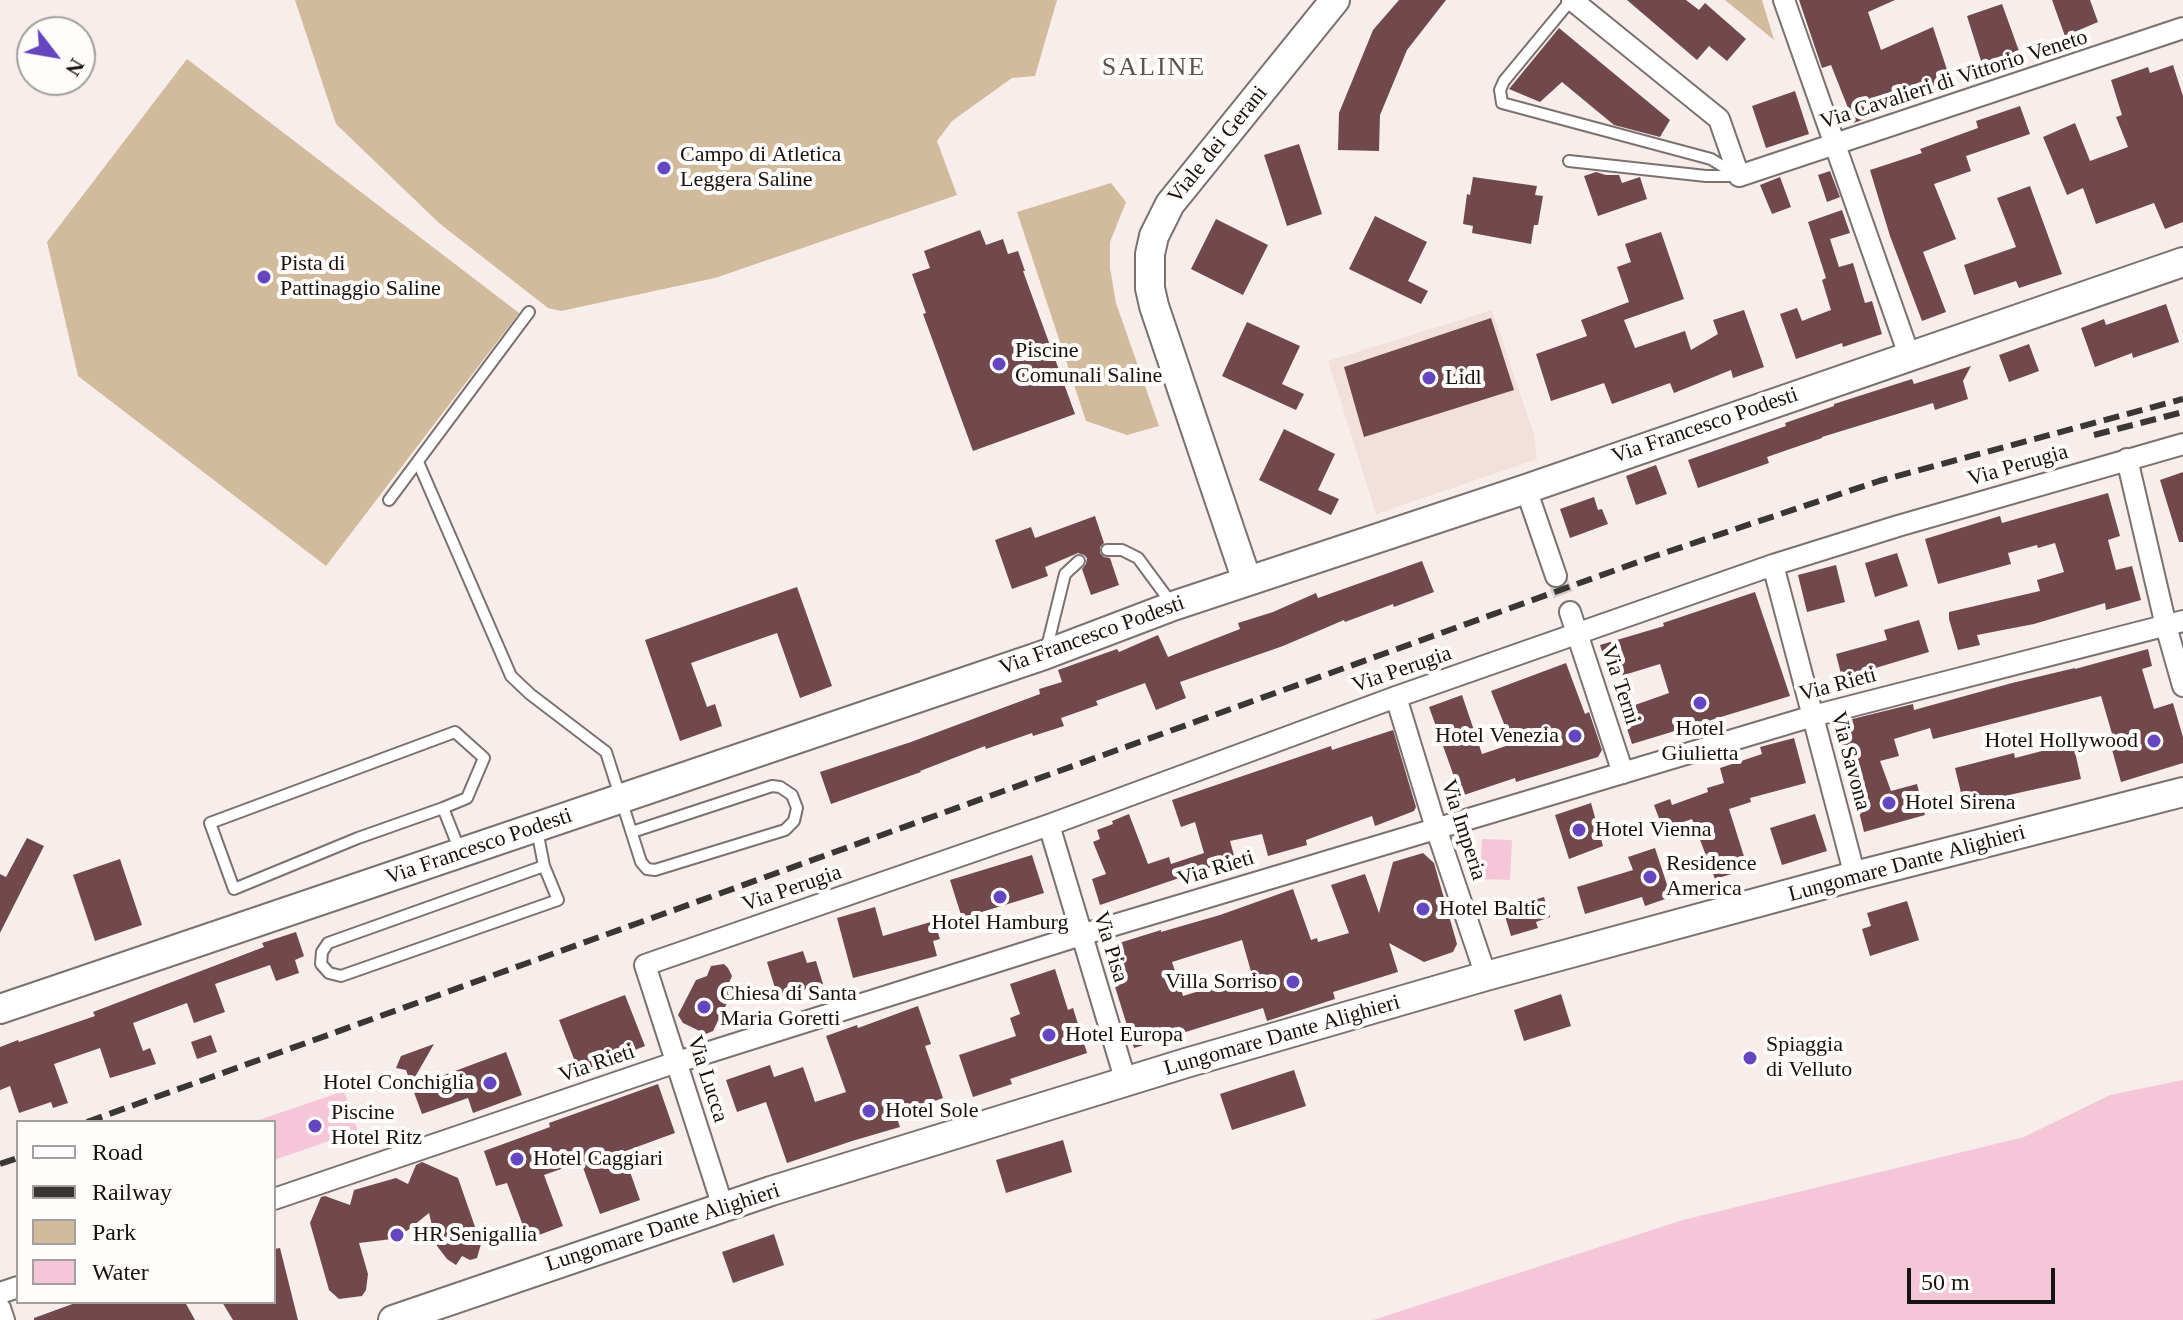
<!DOCTYPE html>
<html>
<head>
<meta charset="utf-8">
<style>
	body { margin:0 }
	#map { position:relative; width:2183px; height:1320px; overflow:hidden; background:#f7edeb; font-family:"Times New Roman",serif }
	canvas { display:block }
	.legend { position:absolute; left:16px; top:1120px; width:260px; height:184px; box-sizing:border-box; background:#fffdfc; border:2px solid #a29f9e; margin:0; padding:10px 14px; list-style:none; font-size:24px; color:#161312 }
	.legend li { display:flex; align-items:center; gap:16px; height:40px }
	.legend b { width:40px; border:2px solid #a29f9e }
	.north { position:absolute; left:16px; top:16px; width:80px; height:80px; box-sizing:border-box; background:#fffdfc; border:2px solid #a29f9e; border-radius:50%; rotate:121deg; font-size:22px; font-weight:700; line-height:32px; text-align:center; color:#161312 }
	.north::after { content:''; display:block; margin:auto; width:28px; height:36px; background:#6646bf; clip-path:polygon(50% 0,100% 100%,50% 72%,0 100%) }
	.scale { position:absolute; left:1907px; top:1268px; width:148px; height:36px; box-sizing:border-box; border:4px solid #161312; border-top:0; padding-left:10px; font-size:24px; line-height:28px; white-space:nowrap; color:#161312; -webkit-text-stroke:6px #fffdfc; paint-order:stroke }
</style>
</head>
<body>
<div id="map">
<canvas width="2183" height="1320"></canvas>
<ul class="legend">
<li><b style="height:10px;background:#fff"></b>Road</li>
<li><b style="height:10px;background:#3a3635"></b>Railway</li>
<li><b style="height:22px;background:#d1bb9c"></b>Park</li>
<li><b style="height:22px;background:#f4c6d8"></b>Water</li>
</ul>
<div class="north">N</div>
<div class="scale">50 m</div>
</div>
<script>
const ctx = document.querySelector('canvas').getContext('2d');
ctx.lineJoin = 'round';
function fill(path, color) { ctx.fillStyle = color; ctx.fill(path, 'evenodd'); }
const toPath = rows => new Path2D(rows.map(r => 'M' + r).join(''));
function trace(path, color, width, dash) { ctx.strokeStyle = color; ctx.lineWidth = width; ctx.lineCap = dash ? 'butt' : 'round'; ctx.setLineDash(dash || []); ctx.stroke(path); }
function write(font, color, halo, rows, align = 'center') {
  ctx.font = font + ' "Times New Roman",serif'; ctx.lineWidth = 8; ctx.setLineDash([]); ctx.textBaseline = 'middle'; ctx.strokeStyle = halo; ctx.fillStyle = color; for (const [text, x, y, turn = 0] of rows) {
    ctx.save(); ctx.translate(x, y); ctx.rotate((+turn || 0) * Math.PI / 180); ctx.textAlign = isNaN(turn) ? turn : align; if (halo) ctx.strokeText(text, 0, 0); ctx.fillText(text, 0, 0); ctx.restore();
  }
}
fill(toPath([
	[1492,310,1534,435,1537,459,1376,514,1328,361]
]), '#f2e0dc');
fill(toPath([
	[295,0,1057,0,1035,76,1012,78,952,121,937,141,957,195,715,278,561,311,548,308,439,223,336,124],
	[1725,0,1762,0,1774,40],
	[187,59,519,313,326,566,78,376,47,242],
	[1111,183,1126,202,1110,242,1110,268,1116,303,1159,426,1127,435,1086,421,1017,212]
]), '#d1bb9c');
fill(toPath([
	[1482,839,1512,840,1510,880,1480,879],
	[2183,1080,2183,1320,1373,1320,1683,1220,2024,1137,2110,1095],
	[344,1091,358,1131,274,1160,274,1122,253,1122]
]), '#f4c6d8');
fill(toPath([
	[1399,0,1446,0,1407,50,1380,115,1379,151,1338,150,1339,113,1373,30],
	[1627,0,1686,0,1699,10,1705,3,1746,39,1727,61,1709,46,1697,60],
	[1799,0,1895,0,1868,12,1881,50,1933,27,1950,79,1892,103,1894,108,1854,123,1831,65,1822,68],
	[2052,0,2090,0,2098,22,2065,36],
	[2002,4,2019,51,1982,64,1967,16],
	[1559,28,1670,120,1660,137,1614,125,1562,82,1540,102,1509,89],
	[2173,65,2183,96,2183,222,2165,229,2154,203,2096,224,2083,188,2067,195,2043,137,2075,123,2090,161,2128,147,2116,117,2122,115,2111,80,2148,67,2150,73],
	[1795,91,1809,134,1766,148,1752,106],
	[2020,106,2030,134,1966,156,1971,171,1934,184,1956,239,1923,252,1946,312,1922,321,1890,236,1870,170,1922,153,1920,149,1978,128,1976,121],
	[1299,144,1322,214,1287,226,1264,155],
	[1830,171,1840,197,1827,202,1818,175],
	[1596,172,1606,175,1619,175,1622,183,1640,177,1647,199,1598,216,1584,176],
	[1473,177,1537,186,1535,195,1543,196,1538,225,1534,225,1531,244,1472,233,1473,226,1463,224,1467,194,1470,195],
	[1780,177,1791,207,1772,214,1760,185],
	[2030,186,2062,274,2019,288,2016,281,1974,295,1964,265,2016,247,1997,198],
	[1842,210,1850,233,1830,239,1839,267,1853,263,1865,303,1872,301,1882,334,1843,347,1842,343,1796,359,1780,314,1797,308,1802,321,1831,310,1822,280,1826,278,1808,222],
	[1375,216,1427,242,1408,281,1428,291,1421,304,1349,269],
	[1216,219,1268,245,1243,295,1191,269],
	[980,230,986,245,1003,239,1008,254,1018,251,1025,271,1023,271,1075,414,973,451,923,314,926,313,912,274,930,268,924,251],
	[1661,232,1684,299,1624,320,1635,348,1685,331,1691,350,1718,334,1713,320,1744,310,1764,367,1733,378,1731,370,1674,393,1670,383,1612,404,1604,383,1551,401,1536,354,1587,336,1581,320,1629,302,1617,267,1631,262,1625,244],
	[2166,304,2179,342,2133,358,2132,353,2095,367,2081,328,2104,319,2106,325],
	[1491,318,1514,390,1364,437,1344,367],
	[1247,322,1300,346,1282,384,1304,394,1296,410,1222,376],
	[2029,344,2039,371,2009,382,1999,355],
	[1971,366,1963,381,1968,399,1935,410,1933,403,1822,437,1822,438,1767,457,1769,463,1698,488,1688,460,1786,426,1785,423,1834,406,1834,404,1912,379,1914,384],
	[1284,429,1335,454,1318,490,1339,499,1331,515,1259,480],
	[1656,465,1667,494,1636,505,1626,476],
	[2183,472,2183,542,2179,542,2160,480],
	[2108,493,2120,536,2108,540,2116,570,2132,566,2141,600,2106,610,2105,603,2034,624,1977,635,1980,645,1958,650,1949,619,1949,612,2040,591,2037,580,2064,572,2055,543,2038,548,2037,545,2008,553,2011,564,1938,584,1925,539,2000,516,2002,523],
	[1594,497,1598,510,1602,509,1608,524,1570,538,1560,509],
	[1095,516,1104,543,1100,547,1100,553,1104,557,1110,558,1119,585,1091,595,1082,569,1086,564,1087,558,1084,555,1078,553,1045,567,1048,576,1012,589,995,540,1031,527,1035,538],
	[1897,553,1908,586,1875,597,1865,563],
	[1422,561,1434,592,1394,607,1393,604,1345,622,1344,620,1283,646,1180,682,1186,698,1156,710,1145,683,1096,701,1098,705,1061,718,1064,726,1033,736,1032,733,986,749,985,746,920,771,921,772,831,804,820,772,911,742,1040,694,1039,689,1062,682,1058,670,1117,649,1119,652,1158,635,1168,657,1240,629,1238,623,1273,612,1316,593,1318,598],
	[1836,565,1845,602,1807,612,1798,575],
	[797,587,832,686,800,698,777,633,691,663,707,707,715,704,722,726,680,741,645,640],
	[1755,592,1790,696,1632,744,1621,710,1669,693,1660,664,1611,679,1600,645,1664,626,1663,623],
	[1919,620,1929,652,1842,678,1836,654,1887,640,1884,630],
	[2148,649,2152,666,2142,669,2154,709,2173,703,2183,737,2183,763,2121,782,2111,746,2115,744,2101,696,1933,739,1930,728,1894,739,1899,756,1880,761,1891,791,1917,784,1925,815,1864,832,1845,755,1841,756,1832,724,1913,704,1914,710,2012,683,2075,668,2075,669],
	[1566,663,1585,714,1589,712,1602,750,1598,757,1516,782,1515,778,1461,796,1429,707,1462,695,1482,754,1512,744,1491,691],
	[1393,730,1416,807,1414,811,1375,826,1372,816,1306,840,1307,845,1268,856,1262,834,1230,841,1235,859,1100,905,1092,879,1106,874,1093,842,1100,839,1097,830,1113,824,1112,821,1129,814,1148,864,1169,857,1171,864,1204,853,1195,822,1181,827,1172,800,1331,746,1332,750],
	[1794,738,1806,783,1750,798,1751,802,1729,809,1748,869,1715,879,1692,819,1663,829,1654,805,1670,799,1672,805,1708,792,1707,788,1724,783,1720,768,1762,754,1760,747],
	[2073,743,2081,779,1964,805,1955,768,2014,753,2015,758],
	[1591,803,1603,846,1569,859,1555,815],
	[1815,814,1827,851,1782,865,1770,828],
	[27,838,44,846,0,933,0,874,6,877],
	[1655,848,1671,897,1645,906,1642,897,1585,914,1577,887,1633,870,1628,857],
	[1423,853,1434,863,1457,944,1453,952,1424,962,1389,943,1398,972,1333,992,1335,999,1267,1021,1263,1008,1134,1048,1103,948,1161,930,1161,932,1220,915,1293,889,1311,940,1317,938,1318,942,1349,933,1331,885,1365,874,1379,913,1393,862],
	[1242,940,1252,975,1183,996,1172,962],
	[1032,855,1044,893,962,918,950,880],
	[120,859,142,925,95,941,73,875],
	[1544,897,1550,917,1536,922,1538,928,1511,936,1503,909],
	[1907,901,1919,940,1870,956,1862,929,1871,926,1867,913],
	[875,907,883,936,934,921,940,939,933,941,937,956,853,978,837,918],
	[296,932,304,956,295,960,299,973,276,981,270,965,215,984,225,1012,194,1023,187,1003,133,1023,143,1051,150,1048,156,1064,110,1078,100,1048,54,1064,68,1103,53,1108,51,1102,19,1113,10,1086,0,1090,0,1047,18,1040,19,1042,95,1016,93,1012,264,947,262,943],
	[803,951,807,963,816,961,823,984,778,998,767,962],
	[724,964,728,968,732,976,727,987,729,999,713,1031,706,1034,683,1023,678,1015,696,980,707,976,711,966],
	[1055,969,1068,1010,1073,1008,1087,1053,1010,1079,1012,1084,973,1097,959,1055,1016,1036,1010,1018,1020,1014,1010,984],
	[1561,994,1571,1026,1524,1041,1514,1010],
	[625,995,645,1046,579,1072,559,1020],
	[918,1006,931,1044,925,1046,943,1098,896,1115,900,1127,852,1141,787,1163,766,1102,737,1112,726,1080,770,1065,774,1077,803,1067,815,1102,846,1092,826,1036,857,1025,858,1028],
	[211,1035,217,1052,197,1059,191,1042],
	[434,1044,411,1084,406,1070,396,1068,401,1056],
	[506,1052,522,1095,473,1113,468,1098,422,1114,412,1087],
	[1294,1070,1306,1106,1232,1130,1220,1094],
	[658,1084,675,1133,623,1152,640,1200,600,1214,581,1162,544,1175,563,1226,528,1239,507,1183,496,1186,484,1151,550,1127,549,1123],
	[1063,1140,1072,1172,1006,1193,996,1160],
	[422,1162,458,1178,481,1244,477,1258,470,1260,462,1256,456,1265,447,1259,437,1246,429,1213,408,1230,392,1239,359,1243,368,1274,366,1290,362,1296,339,1299,329,1290,310,1223,321,1197,325,1196,350,1205,354,1190,396,1178,408,1184,416,1165],
	[774,1234,784,1265,733,1283,722,1252],
	[280,1248,298,1320,233,1320,222,1302,274,1302,274,1249],
	[78,1302,185,1302,195,1320,34,1320,34,1318]
]), '#71494c');
trace(toPath([
	[1556,576,1570,612]
]), '#d5ccca', 20, [20, 10]);
const lane = toPath([
	[1571,0,1504,81,1500,90,1502,103,1711,159,1737,175],
	[1569,161,1706,176,1737,176],
	[418,462,511,676,530,694,606,752,641,862,647,869,655,870,785,830,794,821,797,808,792,795,780,787,772,786,632,832],
	[389,500,529,312],
	[1107,550,1122,550,1138,558,1172,604],
	[1046,651,1065,574,1079,561],
	[443,808,467,798,484,758,455,732,210,823,234,889,358,838,443,808,460,851],
	[537,830,544,866,328,943,322,952,321,964,329,973,341,976,558,900,544,866]
]);
const street = toPath([
	[1572,0,1719,119,1739,176,2183,28],
	[1784,0,1909,355],
	[2127,459,2166,626,2183,686],
	[1526,489,1556,576],
	[1773,565,1855,876],
	[1570,612,1623,773],
	[1396,697,1436,828,1486,976],
	[1049,825,1126,1082],
	[274,1199,665,1066,1081,935,1813,716,2183,621],
	[723,1207,645,965,1049,825,1396,697,1773,565,1898,526,2183,444],
	[0,1293,18,1287],
	[0,1308,4,1320]
]);
const secondary = toPath([
	[1247,581,1154,306,1150,288,1150,254,1154,236,1170,204,1335,0],
	[0,1009,1044,655,1173,606,1526,489,2183,262],
	[393,1320,771,1191,1186,1063,1486,976,1855,876,2183,792]
]);
trace(lane, '#7b7270', 14);
trace(street, '#7b7270', 24);
trace(secondary, '#7b7270', 32);
trace(lane, '#fff', 10);
trace(street, '#fff', 20);
trace(secondary, '#fff', 28);
trace(toPath([
	[2094,435,2183,412],
	[87,1122,1649,558,1879,481,2183,399],
	[0,1164,18,1158]
]), '#3a3635', 6, [16, 8]);
for (const [x, y, r, color] of [
	[664,168,8,"#6646bf"],
	[264,277,8,"#6646bf"],
	[999,364,8,"#6646bf"],
	[1429,378,8,"#6646bf"],
	[1700,703,8,"#6646bf"],
	[1575,736,8,"#6646bf"],
	[2154,741,8,"#6646bf"],
	[1889,803,8,"#6646bf"],
	[1579,830,8,"#6646bf"],
	[1650,877,8,"#6646bf"],
	[1000,897,8,"#6646bf"],
	[1423,909,8,"#6646bf"],
	[1293,982,8,"#6646bf"],
	[704,1007,8,"#6646bf"],
	[1049,1035,8,"#6646bf"],
	[1750,1058,8,"#6646bf"],
	[490,1083,8,"#6646bf"],
	[869,1111,8,"#6646bf"],
	[315,1126,8,"#6646bf"],
	[517,1159,8,"#6646bf"],
	[397,1235,8,"#6646bf"]
]) { const dot = new Path2D(); dot.arc(x, y, r, 0, 2 * Math.PI); ctx.fillStyle = color; ctx.fill(dot); trace(dot, '#fffdfc', 3); }
write('22px', '#161312', '#fffdfc', [
	["Via Cavalieri di Vittorio Veneto",1954,80,-18],
	["Viale dei Gerani",1218,145,-51],
	["Via Francesco Podesti",1705,426,-19],
	["Via Perugia",2018,466,-16],
	["Via Francesco Podesti",1092,636,-20],
	["Via Perugia",1402,670,-19],
	["Via Terni",1620,685,72],
	["Via Rieti",1838,685,-15],
	["Via Savona",1850,761,75],
	["Via Imperia",1463,830,72],
	["Via Francesco Podesti",479,847,-19],
	["Lungomare Dante Alighieri",1907,864,-15],
	["Via Rieti",1216,869,-17],
	["Via Perugia",792,889,-19],
	["Via Pisa",1110,947,73],
	["Lungomare Dante Alighieri",1282,1036,-16],
	["Via Rieti",597,1064,-19],
	["Via Lucca",707,1079,72],
	["Lungomare Dante Alighieri",663,1228,-18]
]);
write('22px', '#161312', '#fffdfc', [
	["Campo di Atletica",680,155],
	["Leggera Saline",680,180],
	["Pista di",280,264],
	["Pattinaggio Saline",280,289],
	["Piscine",1015,351],
	["Comunali Saline",1015,376],
	["Lidl",1445,378],
	["Hotel",1700,729,"center"],
	["Giulietta",1700,754,"center"],
	["Hotel Venezia",1559,736,"right"],
	["Hotel Hollywood",2138,741,"right"],
	["Hotel Sirena",1905,803],
	["Hotel Vienna",1595,830],
	["Residence",1666,864],
	["America",1666,889],
	["Hotel Baltic",1439,909],
	["Hotel Hamburg",1000,923,"center"],
	["Villa Sorriso",1277,982,"right"],
	["Chiesa di Santa",720,994],
	["Maria Goretti",720,1019],
	["Hotel Europa",1065,1035],
	["Spiaggia",1766,1045],
	["di Velluto",1766,1070],
	["Hotel Conchiglia",474,1083,"right"],
	["Hotel Sole",885,1111],
	["Piscine",331,1113],
	["Hotel Ritz",331,1138],
	["Hotel Caggiari",533,1159],
	["HR Senigallia",413,1235]
], 'left');
ctx.letterSpacing = '2px';
write('26px', '#5d5452', '#fffdfc', [
	["SALINE",1154,68]
]);
ctx.letterSpacing = '0px';
</script>
</body>
</html>
